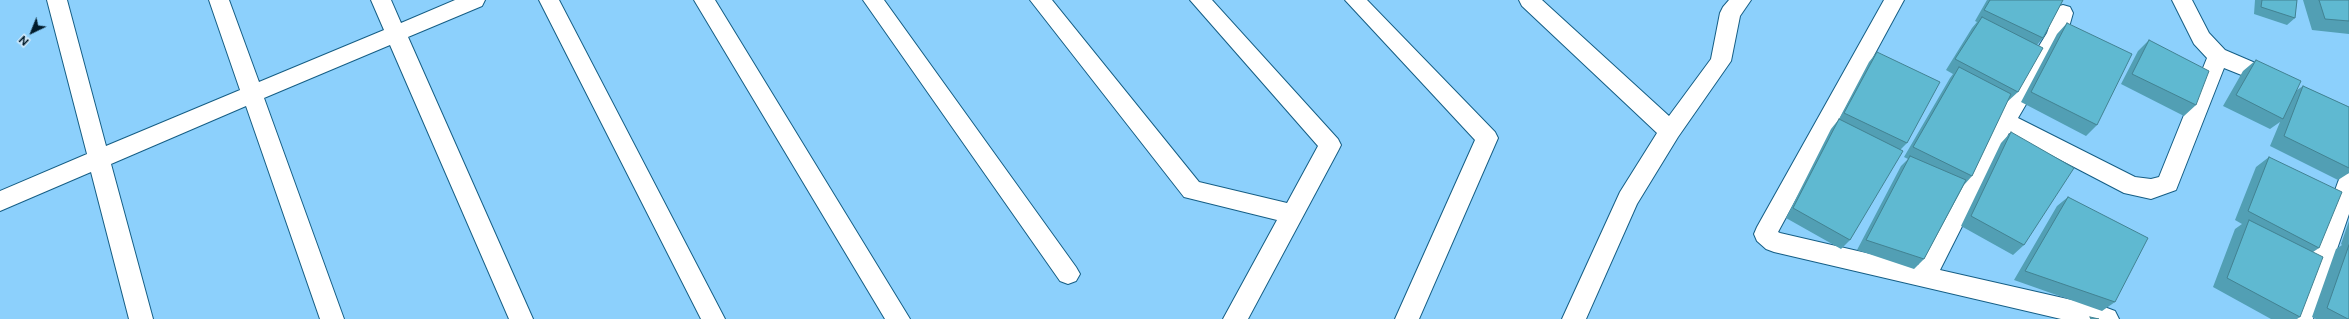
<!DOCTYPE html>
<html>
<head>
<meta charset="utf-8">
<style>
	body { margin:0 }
	#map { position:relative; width:2349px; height:319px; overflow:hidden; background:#8cd0fc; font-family:"Public Sans",sans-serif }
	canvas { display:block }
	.north { position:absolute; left:12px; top:12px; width:40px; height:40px; -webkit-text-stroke:3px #d1ebfd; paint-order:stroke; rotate:223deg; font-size:11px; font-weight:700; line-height:16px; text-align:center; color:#001b2b }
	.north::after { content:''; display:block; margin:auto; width:14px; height:18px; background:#001b2b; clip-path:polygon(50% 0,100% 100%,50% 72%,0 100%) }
</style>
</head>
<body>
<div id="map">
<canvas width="2349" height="319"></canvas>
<div class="north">N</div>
</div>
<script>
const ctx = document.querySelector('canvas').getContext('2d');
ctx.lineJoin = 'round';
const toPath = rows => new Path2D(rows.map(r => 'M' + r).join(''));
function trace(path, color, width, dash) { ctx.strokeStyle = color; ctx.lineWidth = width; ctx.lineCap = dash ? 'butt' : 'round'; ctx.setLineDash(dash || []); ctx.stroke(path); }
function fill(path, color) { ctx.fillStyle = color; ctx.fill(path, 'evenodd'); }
const street = toPath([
	[47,0,67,0,106,146,240,90,209,0,229,0,259,82,384,30,371,0,391,0,401,23,455,0,485,0,482,6,408,37,533,319,509,319,390,45,264,98,344,319,320,319,246,106,111,164,153,319,129,319,91,172,0,211,0,191,87,154,47,0],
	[539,0,559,0,725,319,701,319,539,0],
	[694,0,715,0,910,319,885,319,694,0],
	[863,0,884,0,1076,267,1080,274,1076,281,1068,284,1060,281,863,0],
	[1030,0,1052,0,1199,182,1287,203,1318,146,1190,0,1212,0,1338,139,1341,145,1338,151,1248,319,1223,319,1277,220,1184,197,1030,0],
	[1345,0,1367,0,1495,132,1498,138,1419,319,1395,319,1475,140,1345,0],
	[1519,0,1542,0,1669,116,1711,59,1720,13,1723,7,1729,0,1751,0,1740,16,1731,61,1678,137,1637,204,1586,319,1562,319,1620,192,1657,133,1522,6,1519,0],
	[1884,0,1904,0,1778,232,1780,233,1918,265,1997,115,2047,33,2056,7,2063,5,2070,7,2073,13,2067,34,2018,118,2135,177,2151,179,2159,177,2207,58,2194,44,2172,0,2192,0,2209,33,2225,50,2281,74,2285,80,2281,86,2274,88,2224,68,2176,190,2151,199,2124,193,2009,133,1940,270,2107,308,2115,311,2119,319,2061,319,1774,252,1766,249,1757,241,1754,234,1757,227,1884,0],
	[2349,173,2349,214,2313,319,2289,319,2338,182,2341,175,2349,173]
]);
trace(street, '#155e85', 2);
fill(street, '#fff');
fill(toPath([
	[1987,0,2063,0,2043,38,2037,45,2018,92,2007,102,1972,176,1964,185,1924,259,1914,269,1857,250,1901,166,1908,159,1904,157,1950,78,1953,74,1946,70,1972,28,1977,22,1975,21],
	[2255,0,2297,0,2295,18,2287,25,2254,14],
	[2303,0,2349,0,2349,34,2312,30],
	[2067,23,2097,125,2086,136,2021,102,2057,34],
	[2149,40,2196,105,2184,116,2121,84,2138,51],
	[1877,52,1907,143,1900,150,1850,240,1841,249,1786,218,1831,129,1839,119,1869,62],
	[2256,60,2297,90,2303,86,2349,107,2349,173,2338,180,2270,146,2280,122,2270,129,2223,106,2243,71],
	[2011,132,2024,245,2013,255,1961,226,2001,143],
	[2269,157,2319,248,2313,252,2300,317,2297,319,2271,319,2213,287,2235,229,2242,224,2235,220,2256,167],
	[2068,197,2115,302,2102,311,2014,280,2057,206],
	[2349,221,2349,319,2316,319,2312,317,2336,249,2342,245,2341,244]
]), '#529fb4');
const building = toPath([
	[1990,0,2063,0,2043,38,1984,10,1990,0],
	[2262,0,2297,0,2295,18,2261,7,2262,0],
	[2319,0,2349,0,2349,21,2325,19,2319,0],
	[1982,17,2043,48,2018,92,1955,59,1982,17],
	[2067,23,2132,54,2097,125,2031,92,2067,23],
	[2149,40,2209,71,2196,105,2132,74,2149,40],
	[1877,52,1940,82,1907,143,1844,113,1877,52],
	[2256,60,2301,81,2283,119,2236,95,2256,60],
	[1959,67,2011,94,1972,176,1913,147,1959,67],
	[2303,86,2349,107,2349,168,2284,136,2303,86],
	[1839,119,1903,151,1850,240,1793,208,1839,119],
	[2011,132,2074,168,2024,245,1971,216,2011,132],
	[1910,156,1966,180,1924,259,1866,240,1910,156],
	[2269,157,2342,192,2319,248,2248,211,2269,157],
	[2068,197,2148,238,2115,302,2025,271,2068,197],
	[2249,220,2323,257,2300,317,2227,278,2249,220],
	[2349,245,2349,319,2348,319,2327,308,2349,245],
	[2090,317,2099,319,2091,319,2090,317]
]);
fill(building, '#5fb9d1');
trace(building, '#428292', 1);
</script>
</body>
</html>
